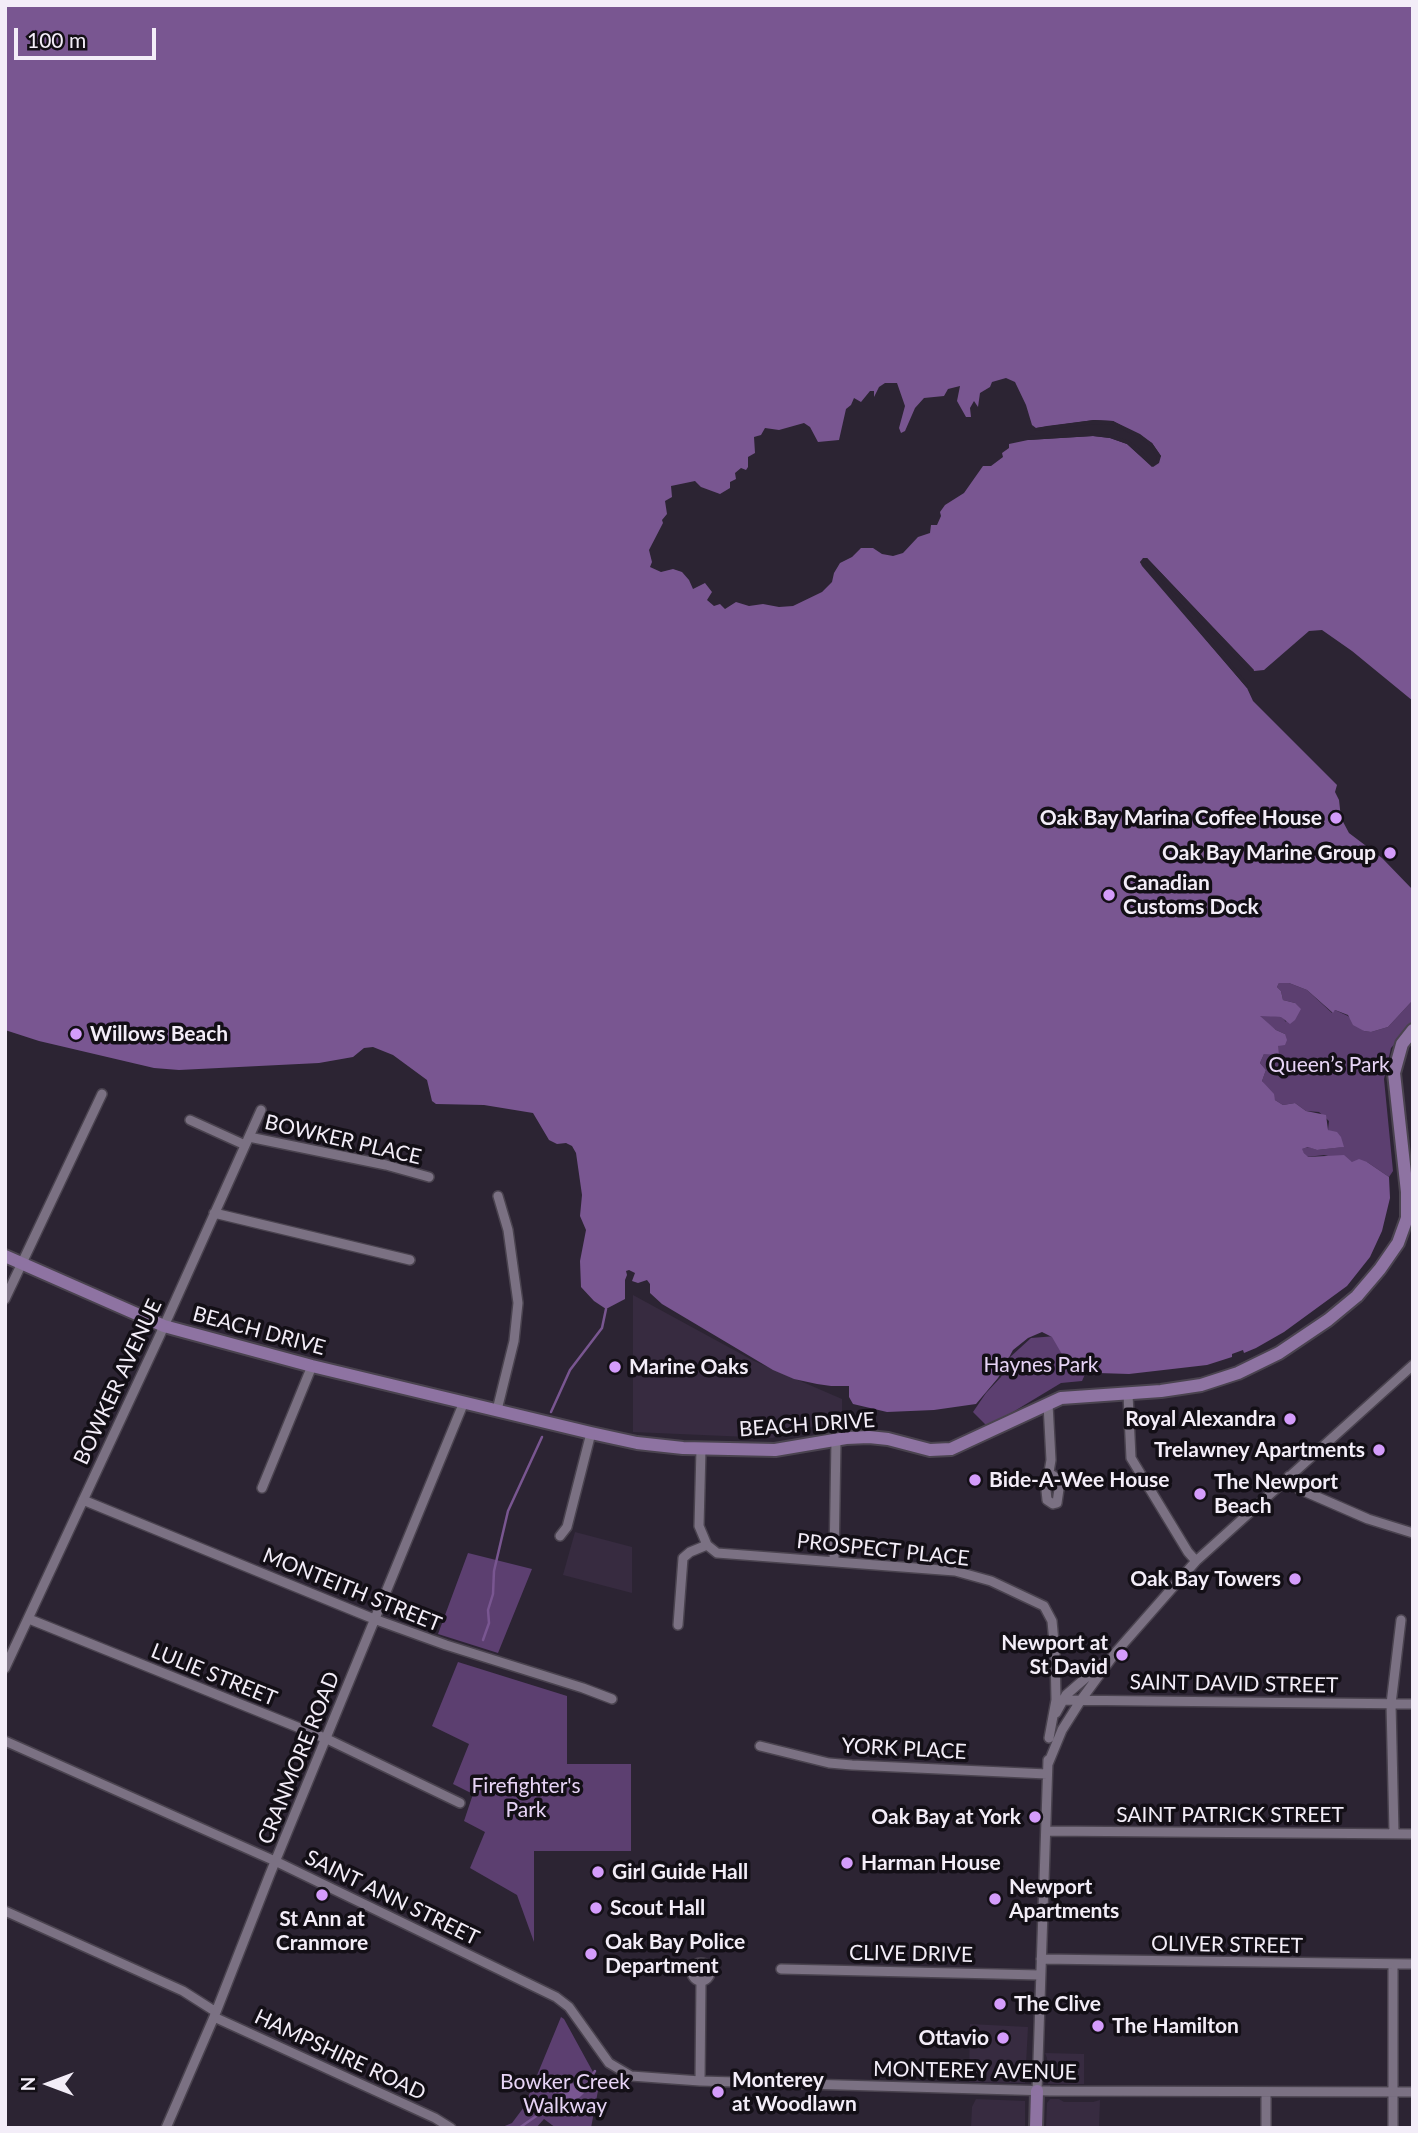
<!DOCTYPE html>
<html>
<head>
<meta charset="utf-8">
<style>
	body { margin:0 }
	#map { position:relative; width:1418px; height:2133px; overflow:hidden; background:#2c2433; font-family:Lato,sans-serif }
	canvas { display:block }
	.frame { position:absolute; inset:0; border:7px solid #f3edf8; pointer-events:none }
	.north { position:absolute; left:14px; top:2049px; width:70px; height:70px; -webkit-text-stroke:5px #130f16; paint-order:stroke; rotate:270deg; font-size:19px; font-weight:700; line-height:28px; text-align:center; color:#f3edf8 }
	.north::after { content:''; display:block; margin:auto; width:24px; height:32px; background:#f3edf8; clip-path:polygon(50% 0,100% 100%,50% 72%,0 100%) }
	.scale { position:absolute; left:14px; top:28px; width:142px; height:32px; box-sizing:border-box; border:4px solid #f3edf8; border-top:0; padding-left:9px; font-size:21px; line-height:24px; white-space:nowrap; color:#f3edf8; -webkit-text-stroke:5px #130f16; paint-order:stroke }
</style>
</head>
<body>
<div id="map">
<canvas width="1418" height="2133"></canvas>
<div class="frame"></div>
<div class="north">N</div>
<div class="scale">100 m</div>
</div>
<script>
const ctx = document.querySelector('canvas').getContext('2d');
ctx.lineJoin = 'round';
function fill(path, color) { ctx.fillStyle = color; ctx.fill(path, 'evenodd'); }
const toPath = rows => new Path2D(rows.map(r => 'M' + r).join(''));
function trace(path, color, width, dash) { ctx.strokeStyle = color; ctx.lineWidth = width; ctx.lineCap = dash ? 'butt' : 'round'; ctx.setLineDash(dash || []); ctx.stroke(path); }
function write(font, color, halo, rows, align = 'center') {
  ctx.font = font + ' Lato,sans-serif'; ctx.lineWidth = 7; ctx.setLineDash([]); ctx.textBaseline = 'middle'; ctx.strokeStyle = halo; ctx.fillStyle = color; for (const [text, x, y, turn = 0] of rows) {
    ctx.save(); ctx.translate(x, y); ctx.rotate((+turn || 0) * Math.PI / 180); ctx.textAlign = isNaN(turn) ? turn : align; if (halo) ctx.strokeText(text, 0, 0); ctx.fillText(text, 0, 0); ctx.restore();
  }
}
fill(toPath([
	[633,1295,754,1361,842,1399,842,1419,772,1438,633,1432],
	[575,1532,632,1547,632,1593,563,1575],
	[970,2024,1028,2027,1025,2083,969,2082],
	[1045,2053,1084,2054,1084,2084,1048,2084,1047,2058],
	[976,2099,1025,2101,1025,2128,971,2128,972,2107],
	[1050,2099,1059,2099,1064,2102,1093,2102,1100,2100,1099,2128,1046,2128,1047,2103]
]), '#372b40');
fill(toPath([
	[1279,983,1289,983,1307,990,1332,1013,1335,1010,1348,1016,1364,1031,1371,1032,1388,1027,1413,1000,1413,1024,1391,1048,1384,1079,1393,1171,1389,1177,1367,1162,1352,1162,1324,1155,1307,1157,1301,1149,1309,1147,1317,1150,1343,1147,1328,1130,1329,1121,1319,1112,1306,1111,1295,1103,1283,1105,1275,1100,1262,1081,1266,1070,1260,1063,1264,1054,1270,1053,1278,1046,1285,1034,1276,1030,1260,1018,1260,1015,1282,1017,1286,1022,1295,1003,1283,1000,1281,991,1277,987],
	[1056,1336,1073,1361,1086,1372,1082,1381,1061,1383,988,1427,973,1412,986,1393,1001,1377,1009,1358,1031,1338],
	[468,1553,532,1569,498,1653,438,1634],
	[458,1662,567,1696,567,1764,631,1764,631,1851,534,1851,534,1942,517,1895,470,1868,485,1832,464,1821,473,1794,453,1784,469,1744,432,1726],
	[561,2017,564,2019,593,2072,600,2080,591,2128,556,2128,544,2119,536,2128,500,2128,512,2123,524,2107]
]), '#5c3f70');
fill(toPath([
	[5,5,1413,5,1413,701,1352,651,1322,630,1309,631,1264,670,1254,671,1147,558,1140,562,1247,688,1253,701,1337,785,1335,792,1339,800,1341,818,1349,833,1382,858,1413,890,1413,1000,1388,1027,1371,1032,1364,1031,1353,1025,1348,1015,1335,1010,1333,1013,1307,990,1289,983,1279,983,1277,987,1281,991,1283,1000,1295,1003,1301,1009,1295,1020,1290,1024,1281,1017,1260,1016,1276,1030,1285,1034,1287,1040,1285,1045,1278,1046,1279,1055,1264,1054,1260,1063,1266,1070,1262,1081,1274,1094,1275,1100,1283,1105,1295,1103,1306,1111,1326,1115,1328,1130,1337,1132,1341,1137,1344,1147,1317,1150,1308,1147,1302,1149,1304,1153,1308,1157,1344,1155,1352,1162,1359,1159,1367,1162,1389,1177,1390,1198,1382,1231,1370,1257,1347,1286,1284,1332,1256,1348,1244,1353,1243,1350,1232,1354,1232,1357,1207,1365,1129,1374,1098,1373,1088,1364,1079,1371,1076,1370,1063,1356,1052,1337,1042,1332,1028,1338,1013,1350,998,1378,976,1404,934,1410,887,1412,853,1404,849,1397,849,1386,831,1386,817,1384,794,1379,773,1370,662,1304,650,1293,650,1284,647,1280,638,1283,632,1281,635,1273,629,1270,626,1271,627,1275,625,1280,625,1299,606,1309,594,1301,581,1287,580,1261,586,1230,580,1216,582,1195,576,1153,572,1146,566,1143,557,1144,549,1140,533,1113,484,1105,436,1104,432,1101,427,1080,393,1055,373,1047,364,1048,353,1057,319,1063,179,1070,154,1068,39,1041,5,1030],
	[1006,378,1015,382,1026,405,1032,425,1036,428,1094,420,1113,421,1152,443,1161,456,1152,467,1127,444,1110,438,1093,436,1028,440,1009,444,1009,448,1002,453,1003,457,991,466,983,466,964,493,945,505,940,512,941,516,937,525,931,525,930,533,918,537,903,553,893,556,882,554,873,548,861,548,852,557,840,563,834,573,832,582,822,592,793,606,779,607,763,604,749,606,736,602,725,609,720,604,714,606,707,600,712,592,705,583,693,589,689,580,682,572,673,569,661,572,650,567,652,562,649,550,663,523,662,520,667,514,665,501,672,497,671,486,695,481,701,487,720,494,730,488,730,482,736,479,735,473,741,468,746,470,748,467,748,457,755,453,754,437,761,435,765,428,779,430,804,423,810,427,818,442,839,440,846,409,851,405,854,398,861,402,870,391,874,391,874,397,879,387,885,383,897,383,905,406,899,428,901,433,905,431,915,408,924,398,944,396,948,389,960,386,957,401,966,417,971,417,970,408,974,401,978,407,980,393,990,387,992,382],
	[581,2082,587,2084,587,2090,579,2098,561,2109,552,2111,545,2110,559,2086]
]), '#795691');
fill(toPath([
	[1094,420,1113,421,1140,434,1152,443,1161,456,1159,463,1153,467,1127,444,1110,438,1093,436,1028,440,1030,436,1092,433,1111,435,1129,441,1141,450,1150,461,1156,461,1157,457,1150,446,1138,437,1113,425,1094,424,1034,431,1036,428,1047,426],
	[1143,558,1147,558,1254,670,1252,674,1145,562,1248,684,1247,688,1142,566,1140,562]
]), '#2c2433');
trace(toPath([
	[551,1412,570,1370,602,1328,606,1309],
	[483,1640,489,1623,488,1610,493,1594,494,1571,508,1511,542,1437],
	[587,2084,595,2071],
	[551,2092,553,2088],
	[519,2128,545,2110]
]), '#795691', 2.5);
const minor = toPath([
	[190,1120,245,1145],
	[249,1137,386,1165,429,1177],
	[214,1213,410,1260],
	[5,1299,102,1094],
	[1128,1394,1131,1458,1188,1552,1196,1561],
	[1048,1404,1051,1460,1046,1490,1047,1500,1053,1504,1057,1503,1059,1489,1054,1476,1049,1473],
	[497,1410,514,1341,518,1303,508,1230,498,1196],
	[701,1449,699,1526,707,1545,717,1553,955,1571,991,1581,1044,1606,1052,1621,1055,1653,1056,1700,1049,1738],
	[1289,1476,1299,1489,1368,1519,1413,1533],
	[262,1488,312,1366],
	[83,1500,374,1619,446,1645,583,1688,612,1699],
	[560,1536,567,1527,591,1433],
	[834,1561,836,1440],
	[29,1619,327,1739,460,1803],
	[678,1625,683,1558,690,1552,707,1545],
	[5,1668,160,1335,261,1110],
	[1061,1700,1413,1704],
	[1056,1713,1066,1695,1104,1662],
	[5,1741,275,1861,556,1997,569,2007,609,2063,631,2076,700,2081,1050,2091,1413,2092],
	[760,1746,829,1763,852,1765,1047,1774],
	[1048,1764,1062,1730,1081,1700,1116,1652,1196,1561,1413,1365],
	[1046,1831,1413,1834],
	[1394,1833,1391,1704,1401,1620],
	[5,1911,183,1991,216,2012],
	[1041,1959,1413,1964],
	'692 1972a9 9 0 1 1 18 0a9 9 0 1 1-18 0Z',
	[781,1969,1040,1975],
	[214,2017,435,2118,451,2128],
	[700,2081,701,1981],
	[1037,2091,1048,1760],
	[166,2128,214,2017,270,1874,464,1402],
	[1266,2128,1266,2092],
	[1393,2128,1393,1964]
]);
const major = toPath([
	[5,1256,164,1326,312,1366,591,1433,637,1443,683,1448,775,1450,846,1438,869,1437,888,1439,930,1450,951,1449,1061,1398,1161,1391,1201,1385,1238,1373,1279,1353,1328,1320,1357,1296,1380,1269,1398,1243,1407,1218,1407,1192,1394,1073,1402,1044,1413,1030],
	[1036,2128,1037,2091]
]);
trace(minor, '#4a434f', 12);
trace(major, '#4a434f', 16);
trace(minor, '#7b7183', 9);
trace(major, '#8e73a2', 12);
for (const [x, y, r, color] of [
	[1336,818,7,"#d49cfb"],
	[1390,853,7,"#d49cfb"],
	[1109,895,7,"#d49cfb"],
	[76,1034,7,"#d49cfb"],
	[615,1367,7,"#d49cfb"],
	[1290,1419,7,"#d49cfb"],
	[1379,1450,7,"#d49cfb"],
	[975,1480,7,"#d49cfb"],
	[1200,1494,7,"#d49cfb"],
	[1295,1579,7,"#d49cfb"],
	[1122,1655,7,"#d49cfb"],
	[1035,1817,7,"#d49cfb"],
	[847,1863,7,"#d49cfb"],
	[598,1872,7,"#d49cfb"],
	[322,1895,7,"#d49cfb"],
	[995,1899,7,"#d49cfb"],
	[596,1908,7,"#d49cfb"],
	[591,1954,7,"#d49cfb"],
	[1000,2004,7,"#d49cfb"],
	[1098,2026,7,"#d49cfb"],
	[1003,2038,7,"#d49cfb"],
	[718,2092,7,"#d49cfb"]
]) { const dot = new Path2D(); dot.arc(x, y, r, 0, 2 * Math.PI); ctx.fillStyle = color; ctx.fill(dot); trace(dot, '#130f16', 2.5); }
write('bold 21px', '#f3edf8', '#130f16', [
	["Oak Bay Marina Coffee House",1322,818,"right"],
	["Oak Bay Marine Group",1376,853,"right"],
	["Canadian",1123,883],
	["Customs Dock",1123,907],
	["Willows Beach",90,1034],
	["Marine Oaks",629,1367],
	["Royal Alexandra",1276,1419,"right"],
	["Trelawney Apartments",1365,1450,"right"],
	["Bide-A-Wee House",989,1480],
	["The Newport",1214,1482],
	["Beach",1214,1506],
	["Oak Bay Towers",1281,1579,"right"],
	["Newport at",1108,1643,"right"],
	["St David",1108,1667,"right"],
	["Oak Bay at York",1021,1817,"right"],
	["Harman House",861,1863],
	["Girl Guide Hall",612,1872],
	["Newport",1009,1887],
	["Apartments",1009,1911],
	["Scout Hall",610,1908],
	["St Ann at",322,1919,"center"],
	["Cranmore",322,1943,"center"],
	["Oak Bay Police",605,1942],
	["Department",605,1966],
	["The Clive",1014,2004],
	["The Hamilton",1112,2026],
	["Ottavio",989,2038,"right"],
	["Monterey",732,2080],
	["at Woodlawn",732,2104]
], 'left');
write('21px', '#e7d4f6', '#130f16', [
	["Queen’s Park",1329,1065],
	["Haynes Park",1041,1365],
	["Firefighter's",526,1786],
	["Park",526,1810],
	["Bowker Creek",565,2082],
	["Walkway",565,2106]
]);
write('21px', '#f3edf8', '#130f16', [
	["BOWKER PLACE",343,1140,13],
	["BEACH DRIVE",259,1331,15],
	["BOWKER AVENUE",118,1382,-65],
	["BEACH DRIVE",807,1425,-4],
	["PROSPECT PLACE",883,1550,6],
	["MONTEITH STREET",352,1590,22],
	["LULIE STREET",214,1675,22],
	["SAINT DAVID STREET",1234,1684,1],
	["YORK PLACE",904,1749,3],
	["CRANMORE ROAD",299,1758,-68],
	["SAINT PATRICK STREET",1230,1815],
	["SAINT ANN STREET",392,1898,26],
	["OLIVER STREET",1227,1945,1],
	["CLIVE DRIVE",911,1954,1],
	["HAMPSHIRE ROAD",340,2055,25],
	["MONTEREY AVENUE",975,2071,1]
]);
</script>
</body>
</html>
